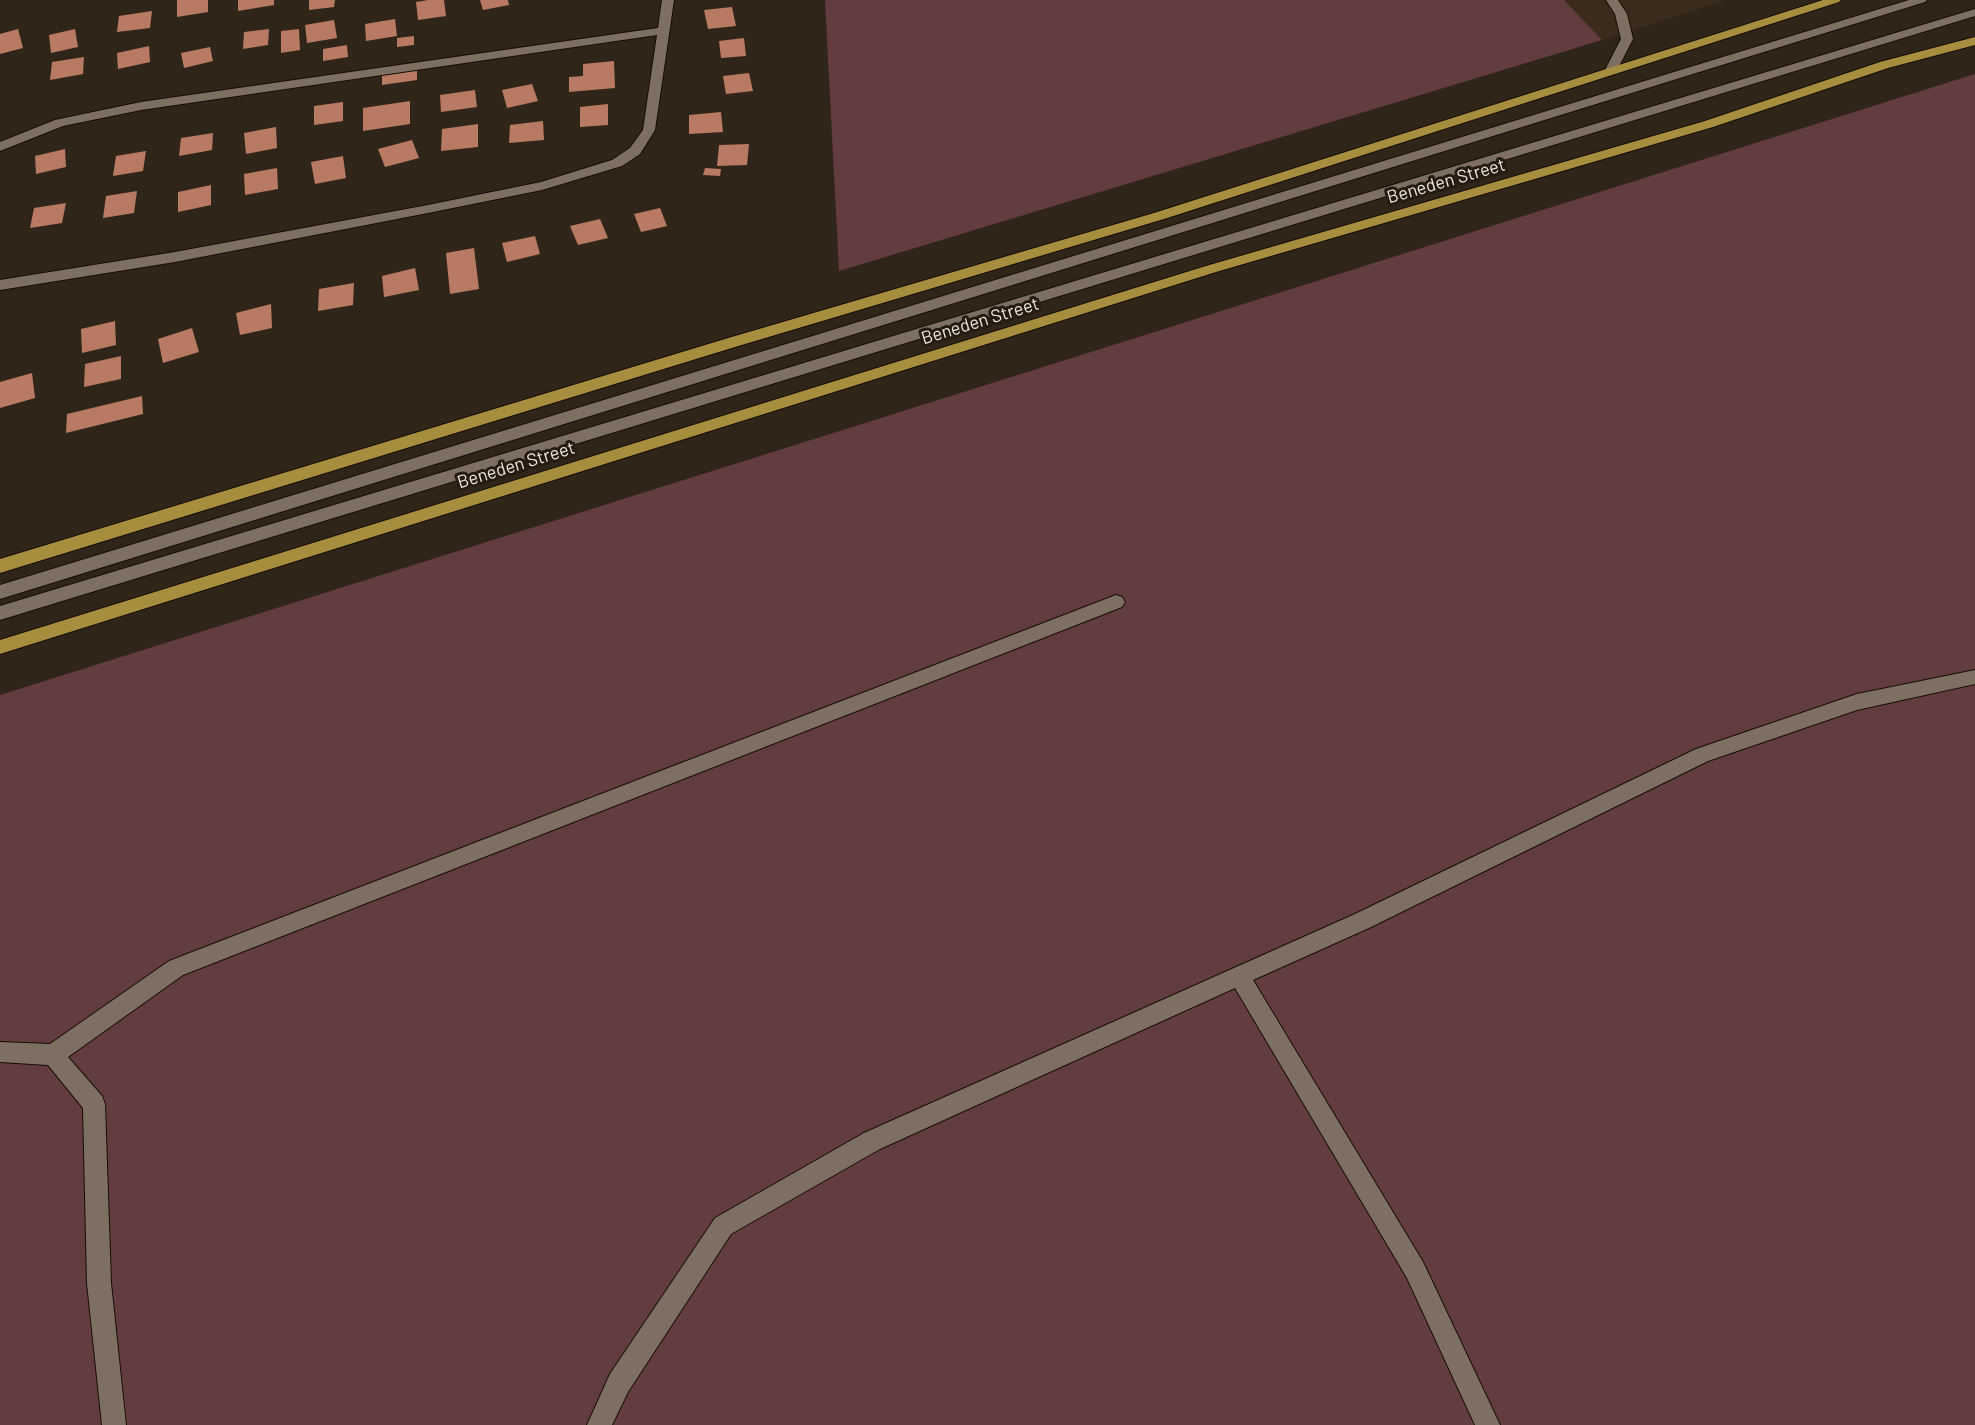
<!DOCTYPE html>
<html>
<head>
<meta charset="utf-8">
<style>
	body { margin:0 }
	canvas { display:block; background:#302519 }
</style>
</head>
<body>
<canvas width="1975" height="1425"></canvas>
<script>
const ctx = document.querySelector('canvas').getContext('2d');
ctx.lineJoin = 'round';
function fill(path, color) { ctx.fillStyle = color; ctx.fill(path, 'evenodd'); }
const toPath = rows => new Path2D(rows.map(r => 'M' + r).join(''));
function trace(path, color, width, dash) { ctx.strokeStyle = color; ctx.lineWidth = width; ctx.lineCap = dash ? 'butt' : 'round'; ctx.setLineDash(dash || []); ctx.stroke(path); }
function write(font, color, halo, rows, align = 'center') {
  ctx.font = font + ' Barlow,sans-serif'; ctx.lineWidth = 6; ctx.setLineDash([]); ctx.textBaseline = 'middle'; ctx.strokeStyle = halo; ctx.fillStyle = color; for (const [text, x, y, turn = 0] of rows) {
    ctx.save(); ctx.translate(x, y); ctx.rotate((+turn || 0) * Math.PI / 180); ctx.textAlign = isNaN(turn) ? turn : align; if (halo) ctx.strokeText(text, 0, 0); ctx.fillText(text, 0, 0); ctx.restore();
  }
}
fill(toPath([
	[1564,0,1726,0,1602,40]
]), '#3a2b1a');
fill(toPath([
	[825,0,1564,0,1602,40,839,271],
	[1975,74,1975,1425,0,1425,0,695]
]), '#633c3f');
fill(toPath([
	[177,0,208,0,208,12,177,17],
	[238,0,274,0,274,5,238,11],
	[309,0,335,0,334,7,309,10],
	[428,0,444,0,446,16,418,20,416,2],
	[480,0,508,0,509,5,483,10],
	[732,7,736,26,708,29,704,10],
	[152,11,150,28,117,32,119,16],
	[395,19,397,36,366,41,365,24],
	[334,20,337,38,307,43,305,25],
	[18,29,23,48,0,54,0,34],
	[75,29,78,47,51,53,49,35],
	[269,29,268,45,243,49,244,32],
	[299,29,300,50,281,53,281,31],
	[414,36,414,45,397,47,397,38],
	[744,38,746,56,721,58,719,41],
	[347,45,348,57,323,61,323,49],
	[149,46,150,62,118,69,117,53],
	[210,47,213,61,184,68,181,53],
	[84,57,83,74,50,80,52,62],
	[614,61,615,88,569,92,569,77,583,76,583,64],
	[417,67,417,80,382,85,382,72],
	[749,73,753,91,726,94,723,76],
	[532,84,538,101,507,108,502,90],
	[475,90,477,107,441,112,440,95],
	[410,101,410,124,363,131,363,108],
	[343,102,343,121,314,125,314,106],
	[608,104,608,125,580,127,580,107],
	[721,112,723,132,689,134,689,115],
	[543,121,544,140,509,143,510,125],
	[478,124,478,147,441,151,442,129],
	[276,127,277,148,246,154,244,133],
	[213,133,212,150,179,156,181,138],
	[412,140,419,158,385,167,378,149],
	[749,144,747,165,717,166,719,145],
	[65,149,66,167,36,174,35,156],
	[146,151,143,171,113,176,116,156],
	[343,156,346,178,315,184,311,162],
	[277,168,278,189,245,195,244,174],
	[705,168,721,169,720,176,703,175],
	[211,185,211,205,178,212,178,192],
	[137,191,134,213,103,218,106,196],
	[66,203,62,223,30,228,34,208],
	[660,208,667,226,641,232,634,214],
	[600,219,608,238,578,245,570,226],
	[535,236,540,254,507,262,502,243],
	[474,248,479,289,450,294,446,253],
	[415,268,419,290,384,297,382,276],
	[354,283,353,305,318,311,319,289],
	[271,304,272,328,240,335,236,313],
	[115,321,116,345,82,353,81,329],
	[192,328,199,352,163,363,158,339],
	[121,356,121,379,84,387,85,364],
	[32,373,35,398,0,408,0,382],
	[142,396,143,414,66,433,67,414]
]), '#b97a63');
const minor = toPath([
	[662,0,674,0,655,130,640,154,622,166,542,190,428,213,175,262,0,290,0,280,175,252,428,205,541,182,612,160,630,148,643,130,657,35,141,110,63,126,0,151,0,142,55,120,141,102,658,28,662,0],
	[1606,0,1618,0,1627,14,1633,39,1617,70,1611,74,1605,70,1621,39,1615,14,1606,0],
	[1909,0,1927,0,1925,2,0,599,0,585,1909,0],
	[1975,9,1975,16,0,620,0,606,1975,9],
	[1116,595,1122,597,1125,602,1122,607,183,975,68,1057,102,1096,105,1104,111,1283,126,1425,102,1425,87,1283,83,1108,48,1065,0,1062,0,1042,50,1044,169,961,1116,595],
	[1975,670,1975,684,1857,710,1708,761,1369,928,1253,980,1423,1262,1500,1425,1475,1425,1407,1278,1235,988,880,1149,731,1234,628,1392,612,1425,587,1425,610,1374,715,1218,864,1133,1355,914,1696,749,1857,694,1975,670]
]);
const major = toPath([
	[1823,0,1841,0,1839,2,1164,219,735,347,0,573,0,559,725,339,1154,213,1823,0],
	[1975,37,1975,45,1888,68,1713,127,1216,272,0,654,0,640,1206,266,1705,121,1880,62,1975,37]
]);
trace(minor, '#170e04', 2);
trace(major, '#170e04', 2);
fill(minor, '#7d7063');
fill(major, '#a68e3e');
write('18px', '#ede5de', '#261b10', [
	["Beneden Street",1446,181,-16],
	["Beneden Street",980,321,-17],
	["Beneden Street",516,465,-17]
]);
</script>
</body>
</html>
